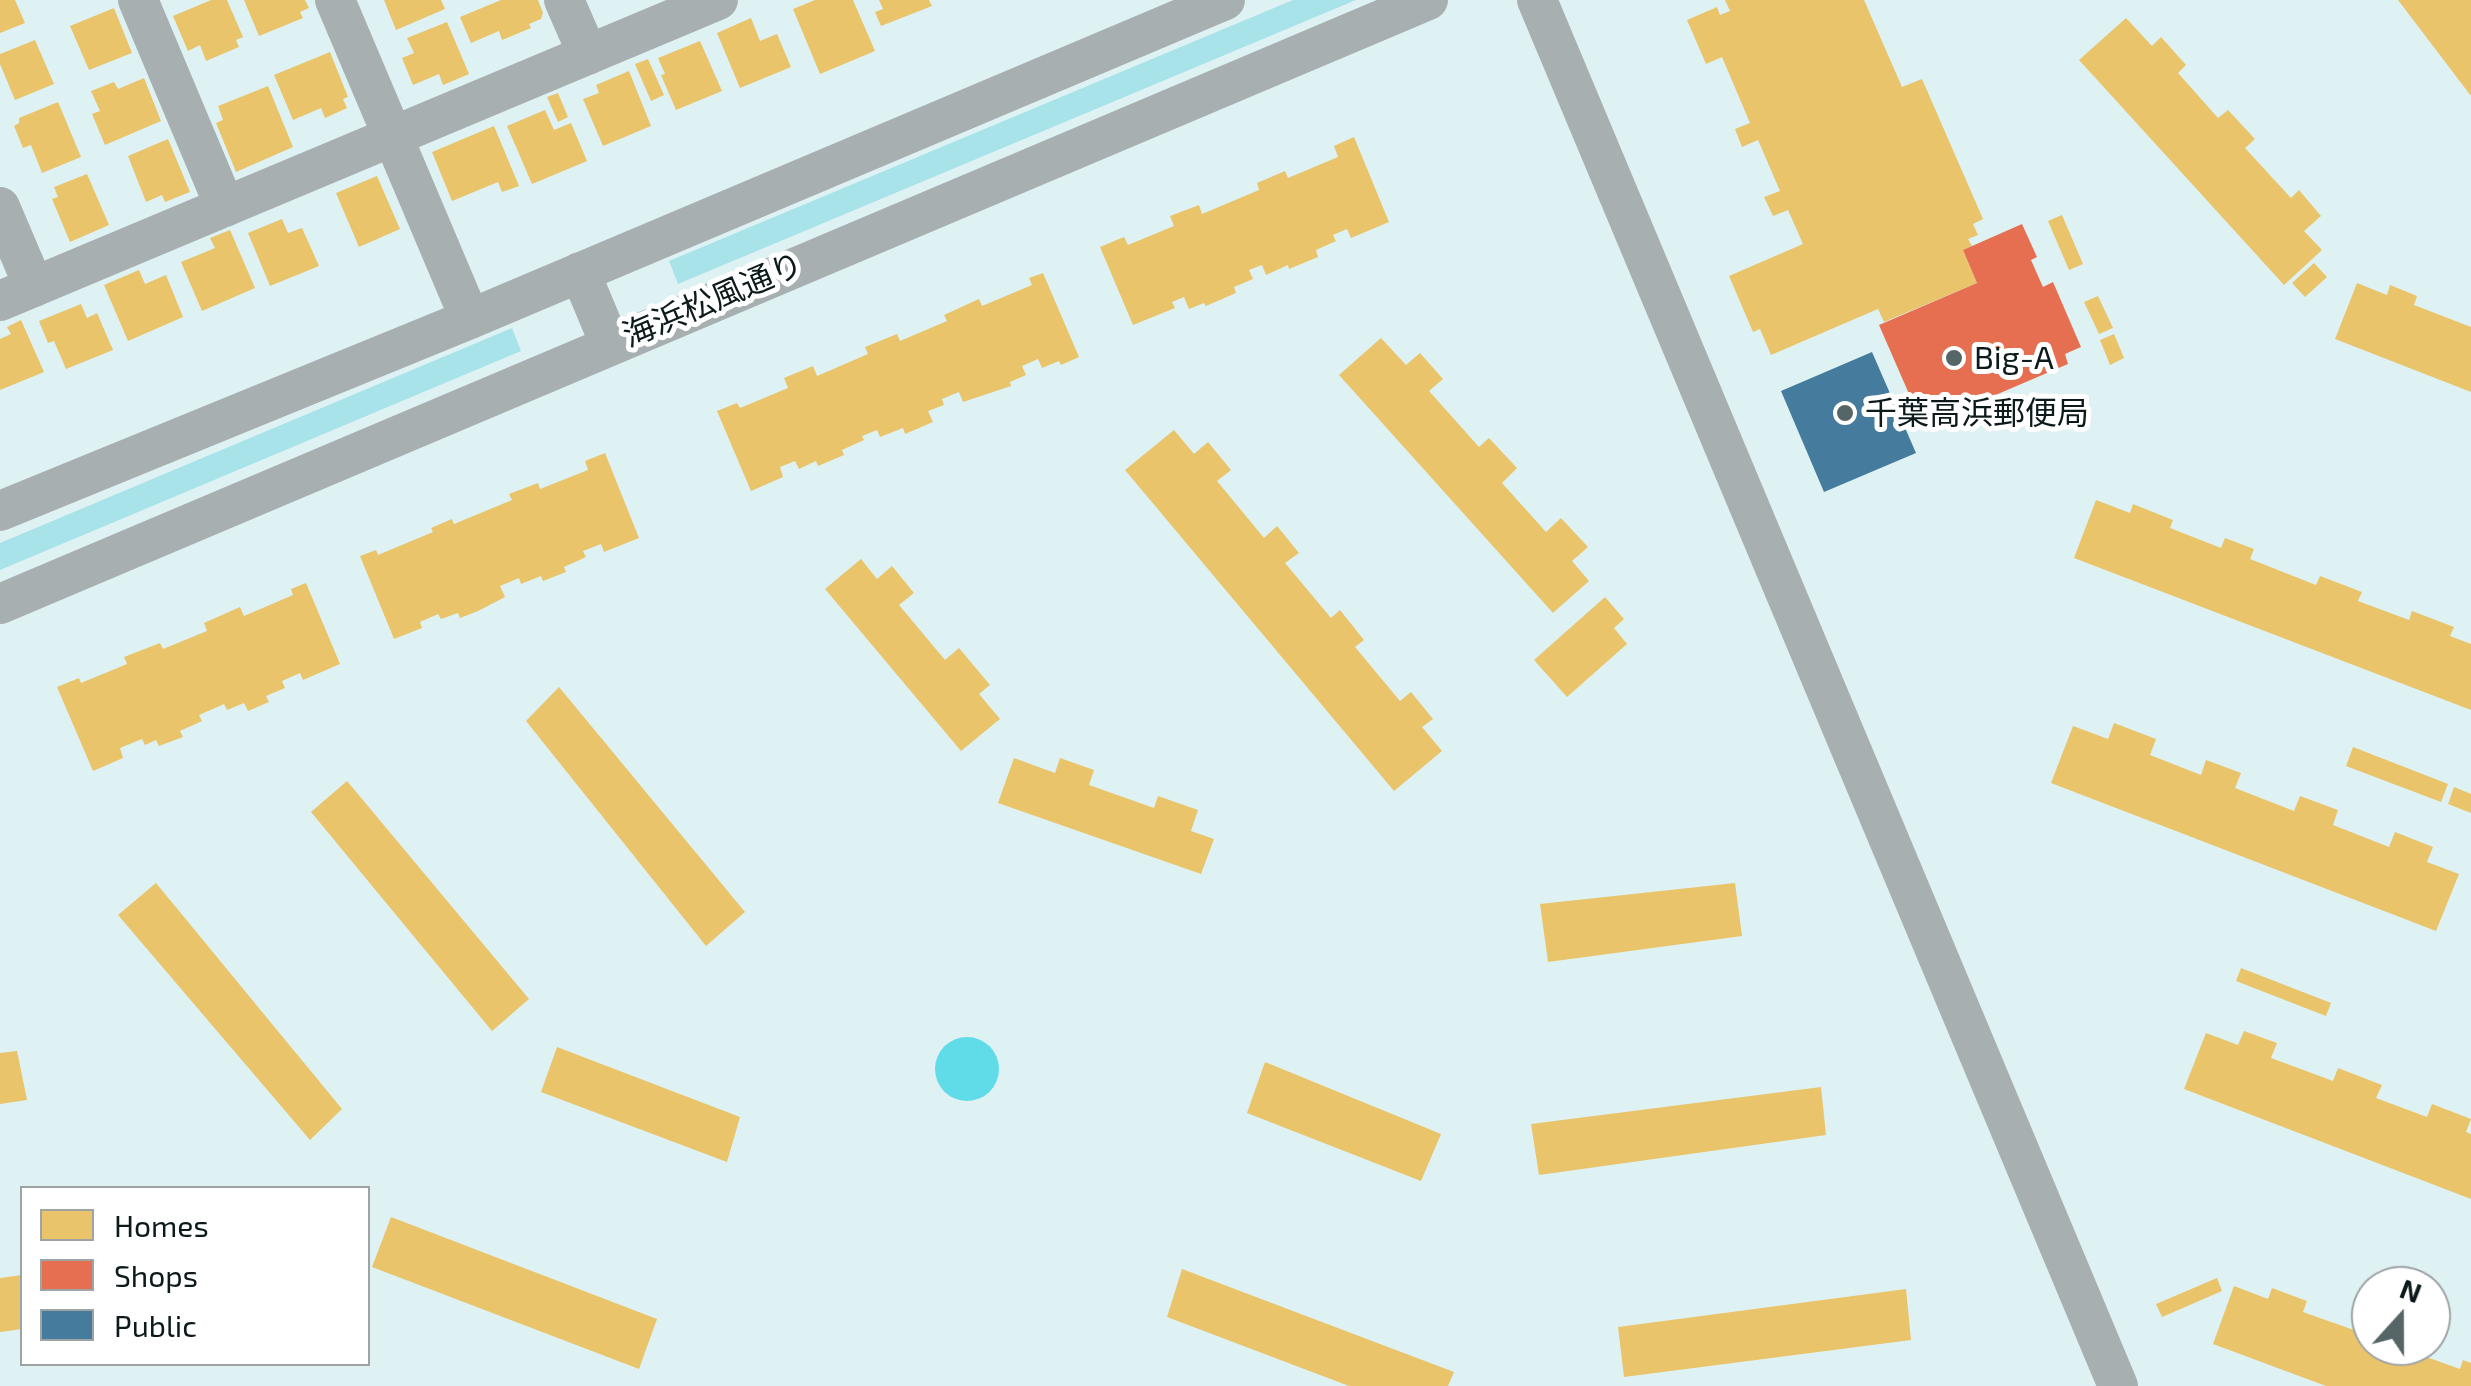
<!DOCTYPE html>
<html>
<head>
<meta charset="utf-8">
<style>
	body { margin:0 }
	#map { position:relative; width:2471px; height:1386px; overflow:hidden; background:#def2f4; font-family:"Exo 2",sans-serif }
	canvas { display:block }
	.legend { position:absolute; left:20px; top:1186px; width:350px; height:180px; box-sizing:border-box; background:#fff; border:2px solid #9ea3a4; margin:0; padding:12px 18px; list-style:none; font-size:30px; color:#0c1a1b }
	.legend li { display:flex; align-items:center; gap:20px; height:50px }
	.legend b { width:50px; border:2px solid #9ea3a4 }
	.north { position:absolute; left:2351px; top:1266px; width:100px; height:100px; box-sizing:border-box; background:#fff; border:2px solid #9ea3a4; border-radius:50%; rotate:21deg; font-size:28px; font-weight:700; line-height:40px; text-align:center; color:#0c1a1b }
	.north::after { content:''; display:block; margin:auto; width:35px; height:45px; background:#566667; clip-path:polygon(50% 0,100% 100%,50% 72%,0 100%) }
</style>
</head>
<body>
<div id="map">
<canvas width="2471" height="1386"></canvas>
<ul class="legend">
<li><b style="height:28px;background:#e9c46a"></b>Homes</li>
<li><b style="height:28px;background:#e76f51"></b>Shops</li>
<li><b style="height:28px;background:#457b9d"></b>Public</li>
</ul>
<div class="north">N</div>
</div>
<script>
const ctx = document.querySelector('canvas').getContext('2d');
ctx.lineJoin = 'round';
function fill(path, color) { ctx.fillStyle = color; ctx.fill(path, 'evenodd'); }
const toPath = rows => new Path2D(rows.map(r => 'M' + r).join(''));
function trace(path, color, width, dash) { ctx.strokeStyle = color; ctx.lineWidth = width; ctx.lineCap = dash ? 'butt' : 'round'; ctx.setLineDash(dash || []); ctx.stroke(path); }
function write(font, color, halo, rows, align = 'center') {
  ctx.font = font + ' "Exo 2","Noto Sans JP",sans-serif'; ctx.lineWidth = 10; ctx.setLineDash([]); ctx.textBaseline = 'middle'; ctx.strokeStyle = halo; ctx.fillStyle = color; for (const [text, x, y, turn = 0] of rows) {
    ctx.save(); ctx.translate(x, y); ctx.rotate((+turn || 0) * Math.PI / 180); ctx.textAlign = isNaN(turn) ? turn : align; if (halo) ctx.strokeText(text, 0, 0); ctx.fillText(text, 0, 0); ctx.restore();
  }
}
fill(toPath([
	[1293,0,1356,0,678,284,669,261],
	[512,328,521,351,0,570,0,543]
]), '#a7e3e9');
fill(toPath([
	'935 1069a32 32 0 1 1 64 0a32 32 0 1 1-64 0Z'
]), '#5fdce7');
fill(toPath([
	[0,0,15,0,25,23,0,33],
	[211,0,227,0,243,37,236,40,239,47,206,61,200,45,188,51,173,16],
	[244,0,305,0,309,8,300,12,303,18,259,36],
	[384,0,441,0,445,9,396,30],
	[501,0,538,0,543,13,541,19,529,24,531,28,502,40,499,31,471,43,460,17],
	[815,0,853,0,875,51,820,74,793,9],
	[879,0,929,0,932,6,881,26,875,12,883,9],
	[1725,0,1864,0,1902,87,1922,79,1983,219,1973,224,1978,235,1968,239,1972,246,1963,250,1977,283,1884,322,1878,309,1771,355,1760,329,1753,332,1729,276,1803,244,1788,210,1773,216,1764,197,1780,191,1758,140,1742,147,1735,129,1750,123,1722,57,1706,64,1687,20,1717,7,1720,15,1730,11],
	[2398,0,2471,0,2471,96],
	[114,8,132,53,89,70,70,26],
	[751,18,760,41,777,34,791,67,740,88,717,33],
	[2126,18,2152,46,2161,37,2186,65,2178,73,2218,118,2228,110,2255,139,2245,148,2291,198,2299,190,2321,216,2304,231,2322,250,2284,285,2079,60],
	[447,22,469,74,443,85,439,74,413,85,402,58,414,53,407,38],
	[35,40,54,84,15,100,0,64,0,54],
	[700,41,722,91,676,110,661,75,665,74,658,58],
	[330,52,348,97,343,99,347,108,325,118,321,108,293,120,274,75],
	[648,59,664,95,651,101,635,64],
	[629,71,651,126,603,146,583,99,599,93,596,85],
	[144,78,161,121,105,145,92,114,100,111,91,91,114,82,118,89],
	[268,86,293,147,236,172,216,123,223,120,218,106],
	[558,93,568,117,558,122,547,97],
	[58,102,81,157,42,173,31,145,23,148,14,126,19,123,19,118],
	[545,110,554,130,571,123,587,161,532,184,507,126],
	[494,126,519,186,502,192,498,182,452,201,432,152],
	[1354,137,1389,222,1351,238,1347,229,1333,235,1336,241,1316,250,1318,257,1289,269,1288,265,1266,275,1262,265,1249,270,1253,279,1234,287,1236,293,1206,306,1204,303,1189,309,1184,297,1172,302,1175,308,1133,325,1100,247,1124,237,1128,245,1174,226,1170,216,1199,205,1202,214,1259,190,1257,183,1285,171,1288,178,1338,157,1334,146],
	[168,139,190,192,165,202,162,195,146,202,128,156],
	[87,174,109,225,70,242,52,199,58,197,54,187],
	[377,176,400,229,359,247,336,193],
	[2062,215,2083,264,2069,270,2048,221],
	[282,219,288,233,302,228,319,266,270,286,248,233],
	[230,230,255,288,202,311,181,262,215,248,210,238],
	[2314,263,2327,277,2305,297,2292,283],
	[139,270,145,284,166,275,183,317,128,341,104,285],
	[1043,273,1079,357,1061,365,1059,361,1042,368,1038,359,1022,366,1026,375,1010,382,1011,386,963,402,959,392,942,399,944,405,928,411,933,422,905,434,903,428,880,437,877,430,862,436,864,440,842,450,844,455,818,466,816,461,799,469,795,461,780,467,783,477,751,491,717,411,737,403,740,408,788,388,784,378,813,366,817,376,868,354,865,347,897,334,900,341,947,321,944,315,979,299,982,306,1032,285,1029,278],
	[2357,283,2387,295,2390,285,2417,296,2414,305,2471,327,2471,392,2335,339],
	[2098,296,2113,328,2099,334,2084,302],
	[81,304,87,318,97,313,113,350,66,369,54,341,48,343,39,321],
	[21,320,44,372,0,390,0,339,11,334,7,327],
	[2114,334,2124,358,2110,365,2100,340],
	[1381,338,1406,365,1420,353,1443,379,1429,391,1479,447,1489,438,1517,468,1502,483,1546,532,1561,518,1588,547,1572,561,1589,581,1553,613,1339,375],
	[1174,430,1194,454,1208,442,1231,470,1217,481,1264,538,1277,526,1299,553,1285,563,1331,618,1340,610,1364,640,1355,647,1400,701,1411,692,1433,719,1422,727,1442,751,1394,791,1125,470],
	[605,453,639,538,604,552,601,544,583,551,586,557,564,567,566,572,543,581,541,576,521,584,519,578,500,586,505,597,478,611,460,618,458,613,441,619,438,614,420,622,422,628,394,639,360,556,376,550,378,555,433,532,431,528,452,519,454,524,512,500,509,494,538,483,540,489,588,470,585,461],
	[2096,500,2130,513,2133,504,2173,520,2170,528,2221,548,2225,538,2254,549,2250,559,2316,585,2320,576,2362,592,2358,601,2409,620,2412,611,2454,627,2450,636,2471,644,2471,710,2074,558],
	[861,559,877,579,892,566,914,593,899,605,945,660,959,648,990,685,979,694,1000,719,961,751,825,589],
	[306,583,340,664,303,680,300,673,282,681,285,688,266,696,269,702,248,711,244,703,227,710,224,704,199,715,202,721,180,731,183,737,159,746,156,740,145,745,142,739,120,748,123,758,93,771,57,687,79,678,81,683,127,664,124,657,160,643,163,649,207,631,204,623,240,607,244,616,293,595,291,589],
	[1605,597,1624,619,1614,628,1627,644,1567,697,1534,660],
	[559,687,745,912,706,946,526,721],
	[2114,723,2156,739,2150,755,2201,775,2206,760,2241,773,2235,788,2294,811,2300,796,2338,810,2333,825,2389,847,2395,832,2433,847,2427,862,2459,874,2436,931,2051,783,2073,726,2108,739],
	[2353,747,2448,784,2441,802,2346,766],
	[1014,758,1055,773,1060,758,1094,770,1089,785,1154,808,1158,796,1198,810,1191,831,1214,839,1201,874,998,803],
	[347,781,529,999,492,1031,311,812],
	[2454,787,2471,794,2471,813,2448,804],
	[156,883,342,1109,310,1140,118,915],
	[1735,883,1742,936,1548,962,1540,904],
	[2241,968,2331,1003,2326,1016,2236,981],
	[2244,1031,2277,1043,2271,1058,2333,1081,2338,1068,2382,1085,2376,1098,2427,1117,2432,1104,2471,1119,2466,1132,2471,1134,2471,1199,2184,1089,2206,1033,2238,1045],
	[557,1047,740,1117,727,1162,541,1092],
	[17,1051,27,1100,0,1104,0,1053],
	[1265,1062,1441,1134,1421,1181,1247,1113],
	[1821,1087,1826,1135,1539,1175,1531,1124],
	[391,1217,657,1319,639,1369,372,1267],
	[1182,1269,1454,1372,1448,1386,1349,1386,1167,1317],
	[22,1275,22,1329,0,1332,0,1278],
	[2217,1278,2222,1291,2162,1317,2156,1304],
	[2234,1286,2268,1299,2272,1288,2307,1301,2303,1312,2365,1334,2371,1318,2371,1346,2405,1346,2404,1349,2460,1369,2463,1360,2471,1363,2471,1386,2326,1386,2213,1344],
	[1906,1289,1911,1340,1624,1377,1618,1327]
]), '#e9c46a');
fill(toPath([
	[2022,224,2037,257,2031,260,2043,287,2053,282,2081,347,2065,354,2068,364,1923,426,1879,325,1977,283,1963,250]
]), '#e76f51');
fill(toPath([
	[1872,352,1916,453,1824,492,1781,391]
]), '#457b9d');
trace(toPath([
	[138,0,225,207],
	[335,0,470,319],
	[564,0,588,55],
	[1537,0,2118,1386],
	[0,207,34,287],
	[580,272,610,344],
	[0,301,718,0],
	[0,511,470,319,1225,0],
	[0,604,1428,0]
]), '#a8afb0', 40);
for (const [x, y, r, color] of [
	[1954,358,10,"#566667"],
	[1845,413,10,"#566667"]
]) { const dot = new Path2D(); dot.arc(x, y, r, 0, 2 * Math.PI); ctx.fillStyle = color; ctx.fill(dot); trace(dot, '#fff', 4); }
write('32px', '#0c1a1b', '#fff', [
	["海浜松風通り",713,300,-23]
]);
write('32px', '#0c1a1b', '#fff', [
	["Big-A",1974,358],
	["千葉高浜郵便局",1865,413]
], 'left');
</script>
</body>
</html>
